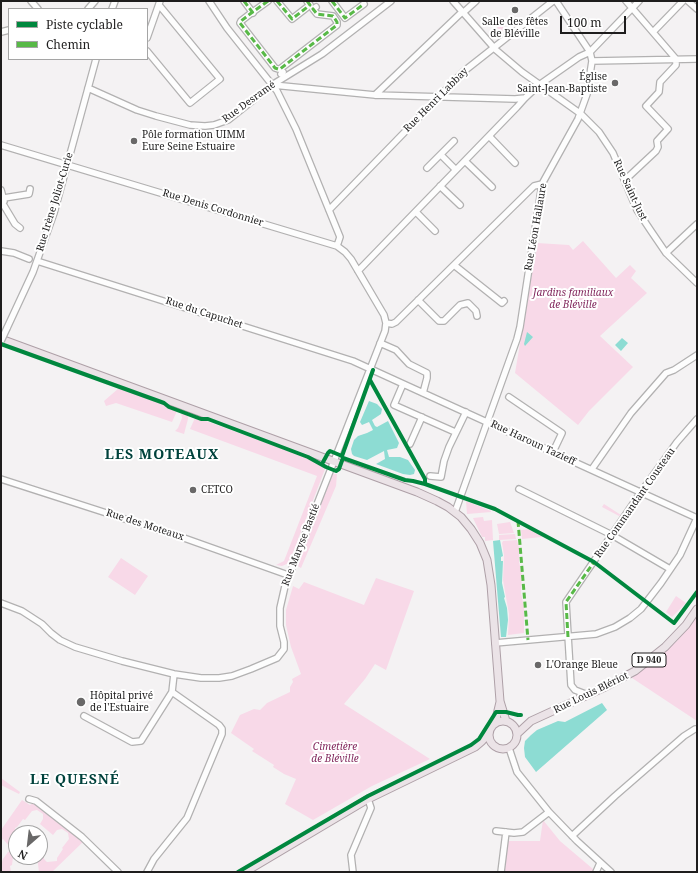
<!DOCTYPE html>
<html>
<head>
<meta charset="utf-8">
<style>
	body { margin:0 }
	#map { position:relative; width:698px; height:873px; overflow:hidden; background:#f4f2f3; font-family:"Noto Serif",serif }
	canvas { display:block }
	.frame { position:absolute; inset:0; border:2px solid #1e1d1d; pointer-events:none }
	.legend { position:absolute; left:8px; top:8px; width:140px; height:52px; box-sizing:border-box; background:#fff; border:1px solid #a5a5a5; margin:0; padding:5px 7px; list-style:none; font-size:12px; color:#1e1d1d }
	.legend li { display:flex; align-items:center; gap:8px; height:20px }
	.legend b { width:20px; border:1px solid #a5a5a5 }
	.north { position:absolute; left:8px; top:825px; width:40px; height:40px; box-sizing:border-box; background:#fff; border:1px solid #a5a5a5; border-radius:50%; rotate:208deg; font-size:11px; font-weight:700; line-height:16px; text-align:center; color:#1e1d1d }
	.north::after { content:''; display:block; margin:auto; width:14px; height:18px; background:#696868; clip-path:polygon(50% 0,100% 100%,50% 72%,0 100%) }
	.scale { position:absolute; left:560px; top:16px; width:66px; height:18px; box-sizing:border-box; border:2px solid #1e1d1d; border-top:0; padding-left:5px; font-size:12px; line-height:14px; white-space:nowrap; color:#1e1d1d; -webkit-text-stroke:3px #fff; paint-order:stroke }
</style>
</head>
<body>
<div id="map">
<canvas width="698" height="873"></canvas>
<div class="frame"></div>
<ul class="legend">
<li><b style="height:5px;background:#00873e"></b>Piste cyclable</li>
<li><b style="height:5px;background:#58b947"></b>Chemin</li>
</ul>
<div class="north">N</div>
<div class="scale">100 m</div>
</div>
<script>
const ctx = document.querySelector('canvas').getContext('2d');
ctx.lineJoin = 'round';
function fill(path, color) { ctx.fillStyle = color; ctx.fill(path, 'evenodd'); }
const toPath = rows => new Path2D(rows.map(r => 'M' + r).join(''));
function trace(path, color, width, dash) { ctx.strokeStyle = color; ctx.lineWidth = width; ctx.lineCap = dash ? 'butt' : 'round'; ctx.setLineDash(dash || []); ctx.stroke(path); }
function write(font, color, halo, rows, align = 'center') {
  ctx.font = font + ' "Noto Serif",serif'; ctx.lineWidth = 4; ctx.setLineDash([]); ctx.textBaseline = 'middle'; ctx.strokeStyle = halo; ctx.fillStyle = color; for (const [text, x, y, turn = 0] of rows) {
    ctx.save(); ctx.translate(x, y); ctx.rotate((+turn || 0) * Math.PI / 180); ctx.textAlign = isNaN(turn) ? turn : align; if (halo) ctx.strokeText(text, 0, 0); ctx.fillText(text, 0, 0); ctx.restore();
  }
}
fill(toPath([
	[494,15,505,29,501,32,490,18],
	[583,241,616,278,630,265,636,271,631,278,647,293,600,336,633,367,589,411,578,425,515,373,537,243,569,245,573,250],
	[119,388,163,403,177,411,172,422,116,403,106,406,104,401],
	[181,413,188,415,188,419,184,434,175,431,178,428,182,418],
	[195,418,202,421,206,421,316,461,325,469,289,563,282,566,276,565,284,561,317,476,190,429],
	[333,474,337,474,336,486,301,568,296,565],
	[466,501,491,511,491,512,467,514],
	[604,504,621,515,619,516,602,507],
	[483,517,484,521,492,520,493,540,485,541,485,537,482,537,473,518],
	[510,522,514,533,499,534,497,524],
	[531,529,543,536,542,537,522,539,521,530],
	[515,534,516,539,499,540,499,535],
	[517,540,519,548,519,562,522,575,521,593,524,607,524,633,508,635,509,614,503,580,504,555,502,543,503,541],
	[121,558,148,576,135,595,108,577],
	[376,578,414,591,386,670,375,664,365,679,344,704,430,759,372,786,313,820,285,804,296,779,284,774,273,767,274,765,252,751,254,749,231,733,240,715,254,709,260,710,267,703,290,692,290,687,293,682,292,679,301,674,291,647,286,625,286,610,293,586,299,589,304,582,364,605],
	[676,596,686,603,672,617,666,612],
	[697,617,697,721,632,678,677,641],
	[1,778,20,792,19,794,1,785],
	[22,800,30,805,33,803,35,804,84,841,52,872,39,872,37,857,40,857,40,850,43,850,44,859,47,862,57,861,57,858,63,849,62,848,69,839,68,833,62,829,57,830,53,835,47,830,40,824,43,819,43,814,37,810,32,811,25,820,23,819,17,827,15,828,16,844,8,849,10,847,3,839,1,841,1,830],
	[543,820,560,841,593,869,593,872,500,872,507,841,540,841],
	[16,847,16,852,13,857,12,865,10,866,11,872,1,872,1,865,3,859,8,852]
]), '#f8d9e8');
fill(toPath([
	[527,332,533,337,525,346,524,344],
	[622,338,628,343,621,351,615,345],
	[369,401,377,404,382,409,381,414,372,420,375,426,377,427,388,421,399,443,397,448,387,450,389,457,400,457,408,460,415,470,414,474,410,475,403,474,376,464,385,459,384,451,367,460,354,456,352,454,351,449,354,440,358,436,367,433,373,430,369,422,362,425,360,422],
	[500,540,503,556,501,557,501,561,503,561,502,583,505,597,504,598,507,608,508,620,506,637,501,637,493,541],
	[602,703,607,710,536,772,525,757,524,748,525,741,531,735,537,730,558,721,565,722]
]), '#8ddcd3');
const minor = toPath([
	[31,1,38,9],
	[209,1,227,28,277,91,296,129,340,237,337,246],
	[244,1,253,13],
	[268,1,250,14,241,21,240,23,275,68,278,69,280,69,337,25,337,22,333,16,317,14,313,9,316,7],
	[277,1,292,19,310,5,307,1],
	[332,1,345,18,364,4],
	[453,1,496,50,522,72,581,114,599,132,613,153,637,210,651,231,666,253,697,283],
	[688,1,697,9],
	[88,9,95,1],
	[112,9,115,1],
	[1,32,9,30],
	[653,32,683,1],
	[147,38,160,1],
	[147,51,190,103,220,79,159,5],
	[592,61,697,59],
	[281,74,283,72],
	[273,85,375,95,515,99,525,98],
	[88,88,137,110,156,116,190,125,205,126,214,125,228,120,272,85,322,54,391,1],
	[375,95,462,12,465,11,476,1],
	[489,136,515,163],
	[1,145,337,246,345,252,351,259,384,315,386,323,385,331,285,586,280,608,280,626,284,642,284,649,277,658,251,669,232,676,219,678,201,678,174,674,122,661,75,647,60,640,51,633,42,624,22,611,1,603],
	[441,155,456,170],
	[465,161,492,187],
	[427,168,454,141],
	[625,180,656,151,658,147,657,141,668,129,646,106,659,92,660,82,676,65,676,59,626,1],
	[440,186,460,205],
	[1,190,4,201],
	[4,198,29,194,30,189],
	[3,204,15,224,20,228],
	[329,210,463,72,553,1],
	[416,212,435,231],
	[1,251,14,253,29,259],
	[666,253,697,224],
	[37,261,353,361,697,518],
	[454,265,502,303,504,301],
	[358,271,517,107,525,98,539,85,579,57,590,52,639,1],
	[418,300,439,321,444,321,460,305,468,303,476,311,477,316],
	[386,323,392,324,396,322,534,186,542,184],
	[7,328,33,272,54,213,96,59],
	[380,343,396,350,409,364,427,373,427,378,423,393],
	[403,384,394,405,455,432],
	[509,397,562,433,553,452],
	[410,444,422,417],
	[592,469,631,413,666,373,674,370,697,355],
	[430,476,441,477,444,461,449,447,466,412],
	[1,479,184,538,288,575],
	[519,489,612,535,670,569],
	[455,512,517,339,520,327,542,184,578,119,587,94,592,61,590,52,556,1],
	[495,643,596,634,615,627,630,618,641,609,661,583,680,555,697,518],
	[588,695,575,690,571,685,566,602,641,492,677,442,697,419],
	[84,716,132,742,141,741,172,692,174,674],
	[509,748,517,772,549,812,577,841,611,872],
	[29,799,36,801,82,837,118,872],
	[496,831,514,833,523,832,549,812],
	[572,836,615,796,684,736,695,729,697,729],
	[147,872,154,859,187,818,222,734,222,729,219,725,172,692],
	[353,872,351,855,371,808,368,799],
	[501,872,506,832],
	[596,872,600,863]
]);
const major = toPath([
	[1,339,417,492,437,501,448,507,461,517,471,529,480,543,487,560,491,585,500,701,506,721],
	'489 735a14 14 0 1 1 28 0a14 14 0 1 1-28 0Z',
	[495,723,500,702],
	[517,734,531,721,603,688,635,671,665,647,686,625,697,609],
	[245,872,368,799,475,747,482,741,489,733]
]);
trace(minor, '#b2b1b1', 8);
trace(major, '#aea0a7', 9);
trace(minor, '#fdfdfd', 5.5);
trace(major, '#ebe3e7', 7);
const minorBridge = toPath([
	[1,341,7,328]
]);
trace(minorBridge, '#b2b1b1', 8, []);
trace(minorBridge, '#fdfdfd', 5.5);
trace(toPath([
	[244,1,253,13],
	[268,1,250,14,241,21,240,23,275,68,278,69,280,69,337,25,337,22,333,16,317,14,313,9,316,7],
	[277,1,292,19,310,5,307,1],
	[332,1,345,18,364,4],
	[518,521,528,640],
	[568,637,566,602,594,562]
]), '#58b947', 3, [6, 3]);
trace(toPath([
	[1,344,164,403,169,407,201,419,208,419,308,457,326,467,336,471,339,469,343,458],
	[370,380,425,479,425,484],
	[342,456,373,370],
	[322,464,328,453,330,451,342,456,343,458,405,480,413,481,425,484,495,509,594,562,674,623,697,592],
	[238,872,368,796,471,745,479,739,496,712,506,712,518,715,521,715]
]), '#00873e', 4);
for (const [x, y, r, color] of [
	[515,10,4,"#696868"],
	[615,83,4,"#696868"],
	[134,141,4,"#696868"],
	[193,490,4,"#696868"],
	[538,665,4,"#696868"],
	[81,702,5,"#696868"]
]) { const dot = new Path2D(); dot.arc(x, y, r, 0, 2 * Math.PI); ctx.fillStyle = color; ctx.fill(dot); trace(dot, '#fff', 1.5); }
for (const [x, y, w] of [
	[649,660,34]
]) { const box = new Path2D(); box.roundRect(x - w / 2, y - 7, w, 14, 3); ctx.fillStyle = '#fff'; ctx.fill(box); trace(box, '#1e1d1d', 1); }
write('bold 9px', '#1e1d1d', null, [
	["D 940",649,660]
]);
write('10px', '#1e1d1d', '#fff', [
	["Salle des fêtes",515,22,"center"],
	["de Bléville",515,34,"center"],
	["Église",607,77,"right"],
	["Saint-Jean-Baptiste",607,89,"right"],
	["Pôle formation UIMM",142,135],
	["Eure Seine Estuaire",142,147],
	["CETCO",201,490],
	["L'Orange Bleue",546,665],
	["Hôpital privé",90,696],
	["de l'Estuaire",90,708]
], 'left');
write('10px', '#1e1d1d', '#fff', [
	["Rue Henri Labbay",436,100,-45],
	["Rue Desramé",249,102,-36],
	["Rue Saint-Just",630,190,65],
	["Rue Irène Joliot-Curie",55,202,-73],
	["Rue Denis Cordonnier",213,208,17],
	["Rue Léon Hallaure",536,227,-80],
	["Rue du Capuchet",204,313,18],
	["Rue Haroun Tazieff",533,443,25],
	["Rue Commandant Cousteau",635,503,-55],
	["Rue des Moteaux",145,525,18],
	["Rue Maryse Bastié",301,545,-69],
	["Rue Louis Blériot",591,693,-26]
]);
write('italic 10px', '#83295e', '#fff', [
	["Jardins familiaux",573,293],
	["de Bléville",573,305],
	["Cimetière",335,747],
	["de Bléville",335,759]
]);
ctx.letterSpacing = '1px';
write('bold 14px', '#00423c', '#fff', [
	["LES MOTEAUX",162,455],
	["LE QUESNÉ",75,780]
]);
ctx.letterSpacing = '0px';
</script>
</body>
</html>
